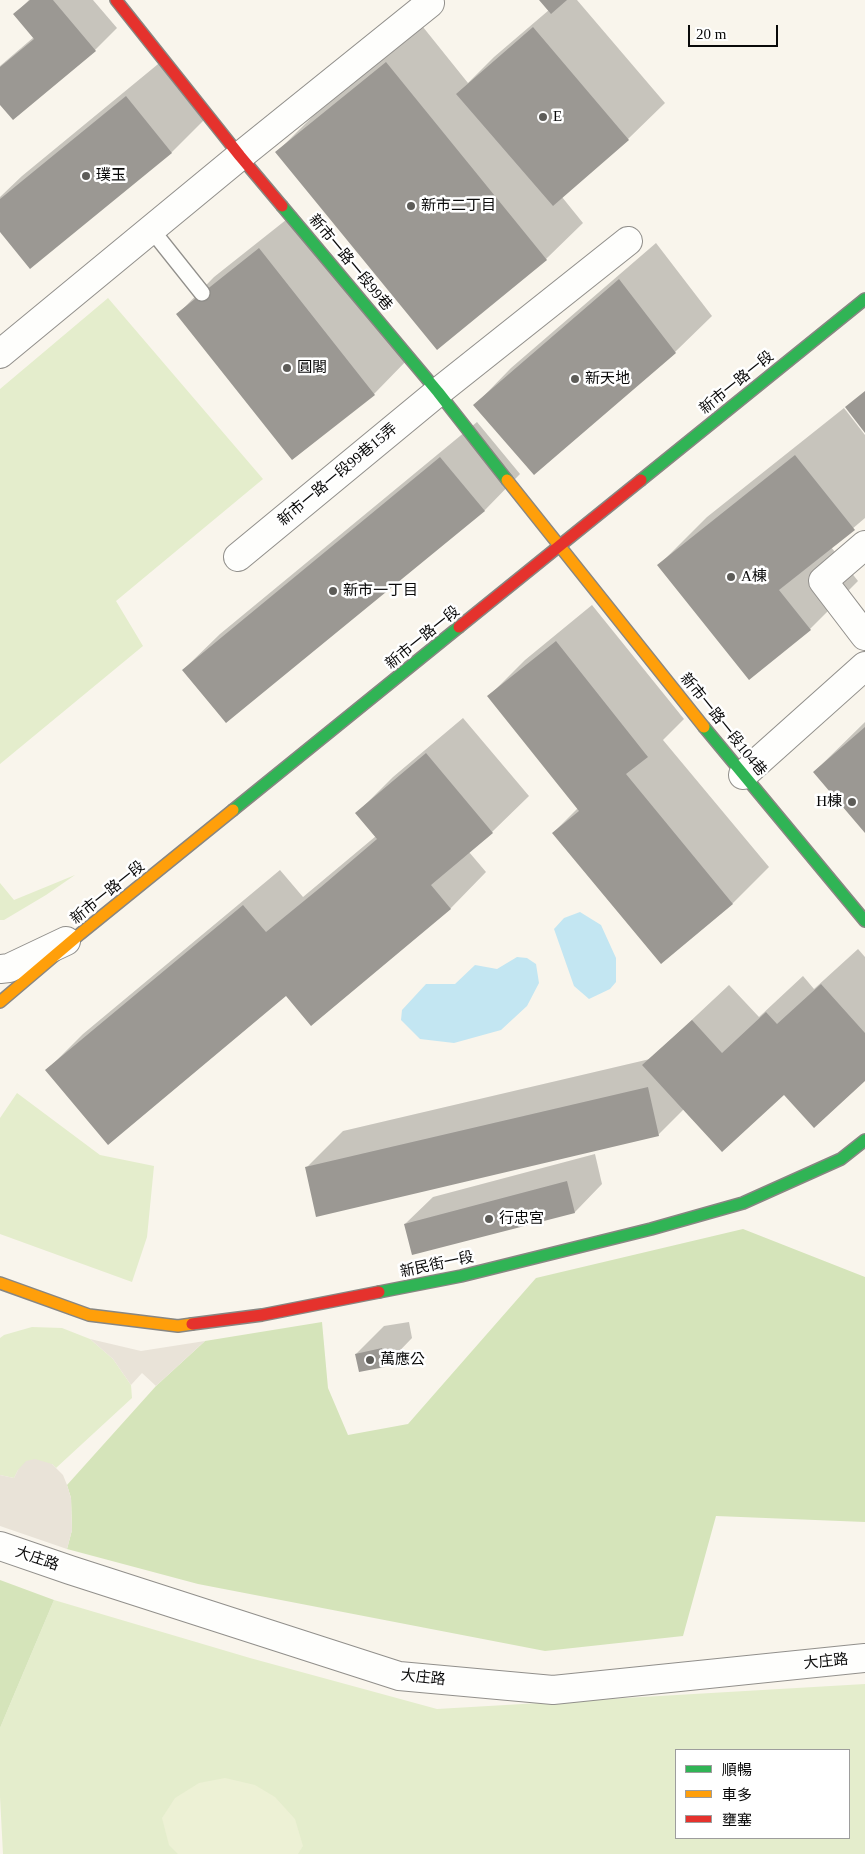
<!DOCTYPE html>
<html>
<head>
<meta charset="utf-8">
<style>
	body { margin:0 }
	#map { position:relative; width:865px; height:1854px; overflow:hidden; background:#f9f5ec; font-family:"Times New Roman","Noto Sans TC",serif }
	canvas { display:block }
	.legend { position:absolute; left:675px; top:1749px; width:175px; height:90px; box-sizing:border-box; background:#fff; border:1px solid #9d9d9d; margin:0; padding:6px 9px; list-style:none; font-size:15px; color:#090909 }
	.legend li { display:flex; align-items:center; gap:10px; height:25px }
	.legend b { width:25px; border:1px solid #9d9d9d }
	.scale { position:absolute; left:688px; top:25px; width:90px; height:22px; box-sizing:border-box; border:2px solid #090909; border-top:0; padding-left:6px; font-size:15px; line-height:18px; white-space:nowrap; color:#090909; -webkit-text-stroke:4px #fff; paint-order:stroke }
</style>
</head>
<body>
<div id="map">
<canvas width="865" height="1854"></canvas>
<ul class="legend">
<li><b style="height:6px;background:#30b455"></b>順暢</li>
<li><b style="height:6px;background:#ff9f0a"></b>車多</li>
<li><b style="height:6px;background:#e5322d"></b>壅塞</li>
</ul>
<div class="scale">20 m</div>
</div>
<script>
const ctx = document.querySelector('canvas').getContext('2d');
ctx.lineJoin = 'round';
function fill(path, color) { ctx.fillStyle = color; ctx.fill(path, 'evenodd'); }
const toPath = rows => new Path2D(rows.map(r => 'M' + r).join(''));
function trace(path, color, width, dash) { ctx.strokeStyle = color; ctx.lineWidth = width; ctx.lineCap = dash ? 'butt' : 'round'; ctx.setLineDash(dash || []); ctx.stroke(path); }
function write(font, color, halo, rows, align = 'center') {
  ctx.font = font + ' "Times New Roman","Noto Sans TC",serif'; ctx.lineWidth = 5; ctx.setLineDash([]); ctx.textBaseline = 'middle'; ctx.strokeStyle = halo; ctx.fillStyle = color; for (const [text, x, y, turn = 0] of rows) {
    ctx.save(); ctx.translate(x, y); ctx.rotate((+turn || 0) * Math.PI / 180); ctx.textAlign = isNaN(turn) ? turn : align; if (halo) ctx.strokeText(text, 0, 0); ctx.fillText(text, 0, 0); ctx.restore();
  }
}
fill(toPath([
	[108,298,263,479,116,601,143,646,0,764,0,389],
	[75,875,46,895,4,920,0,920,0,883,14,900],
	[17,1093,100,1155,154,1166,147,1237,132,1282,0,1234,0,1118],
	[32,1327,62,1328,90,1339,113,1359,131,1385,132,1398,56,1468,52,1464,18,1470,14,1478,0,1475,0,1338,4,1335],
	[54,1600,250,1658,437,1709,865,1684,865,1854,3,1854,0,1797,0,1728],
	[676,1750,849,1750,849,1838,676,1838]
]), '#e4edcc');
fill(toPath([
	[743,1229,865,1277,865,1522,716,1516,683,1636,545,1651,198,1584,67,1549,72,1530,71,1498,67,1485,156,1386,205,1341,322,1322,328,1388,348,1435,408,1424,536,1278],
	[0,1580,54,1600,0,1728]
]), '#d5e4ba');
fill(toPath([
	[225,1778,255,1785,275,1797,295,1819,303,1846,298,1854,178,1854,169,1845,162,1818,175,1798,199,1783]
]), '#edf1d5');
fill(toPath([
	[90,1339,141,1351,205,1341,156,1386,142,1373,131,1385,113,1359],
	[35,1459,52,1464,63,1475,67,1485,71,1498,72,1530,67,1549,0,1526,0,1475,14,1478,18,1470,26,1461]
]), '#e9e3d8');
fill(toPath([
	[580,912,601,925,616,958,616,982,610,989,589,999,574,986,554,929,564,918],
	[517,957,527,958,536,964,539,983,527,1006,501,1030,454,1043,420,1039,401,1020,402,1010,426,984,455,984,475,965,497,969]
]), '#c3e6f2');
fill(toPath([
	[29,0,93,0,117,28,95,50,13,119,0,103,0,66,34,37,15,14],
	[541,0,577,0,665,103,628,139,562,197,583,223,546,259,437,348,277,152,313,116,423,27,468,83,494,57,549,10],
	[163,60,208,116,172,152,30,267,0,230,0,197,22,176],
	[296,212,410,357,374,394,293,459,178,314,214,277],
	[656,243,712,316,675,352,475,405,511,368],
	[844,408,865,435,865,518,831,547,858,581,810,629,749,678,659,565,707,517],
	[477,422,520,474,484,511,183,670,220,634],
	[592,605,684,719,663,740,769,867,733,903,661,963,553,833,578,808,489,696,525,660],
	[463,718,529,796,492,832,469,852,486,872,450,909,286,995,47,1070,83,1034,280,870,303,897,376,836,357,813,393,777],
	[865,722,865,831,814,772],
	[858,949,865,957,865,1080,684,1109,658,1135,306,1168,343,1131,650,1059,729,985,759,1017,803,976,814,989],
	[595,1154,602,1184,575,1212,405,1224,433,1197],
	[409,1322,412,1338,385,1366,356,1354,384,1326]
]), '#0003');
fill(toPath([
	[30,0,53,0,96,51,13,120,0,105,0,67,34,39,13,14],
	[539,0,567,0,551,14],
	[533,27,629,140,553,206,456,94],
	[386,62,547,260,437,350,275,152],
	[126,96,172,153,30,269,0,232,0,199],
	[259,248,375,395,292,460,176,314],
	[619,279,676,353,534,475,473,405],
	[865,391,865,433,845,407],
	[795,455,855,530,779,590,811,630,749,680,657,565],
	[440,457,485,511,226,723,182,670],
	[556,641,648,757,626,774,733,904,661,964,552,833,579,811,487,696],
	[865,727,865,833,813,772],
	[426,753,493,833,431,885,451,909,311,1026,286,996,108,1145,45,1070,243,905,266,932,321,887,377,839,355,813],
	[821,984,865,1033,865,1081,814,1128,784,1095,722,1152,642,1065,692,1020,722,1053,766,1012,777,1024],
	[648,1087,659,1136,316,1217,305,1167],
	[567,1181,575,1213,412,1255,404,1224],
	[382,1348,385,1367,359,1372,355,1354]
]), '#9b9893');
const lane = toPath([
	[151,229,202,293]
]);
const street = toPath([
	[0,354,240,156,430,3],
	[865,545,823,581,865,636],
	[238,557,438,392,628,241],
	[743,775,865,666],
	[0,969,9,968,66,941],
	[0,1546,70,1570,399,1676,553,1690,865,1658]
]);
const fast = toPath([
	[282,206,438,392,507,480],
	[641,480,865,299],
	[704,727,865,921],
	[233,810,459,627],
	[379,1292,461,1276,651,1229,743,1203,841,1159,865,1140]
]);
const slow = toPath([
	[507,480,704,727],
	[0,1002,80,934,233,810],
	[0,1283,89,1315,178,1326,192,1324]
]);
const jam = toPath([
	[116,0,240,156,282,206],
	[459,627,641,480],
	[192,1324,262,1315,379,1292]
]);
trace(lane, '#918f8b', 18);
trace(street, '#918f8b', 30);
trace(fast, '#888682', 14);
trace(slow, '#888682', 14);
trace(jam, '#888682', 14);
trace(lane, '#fefefc', 15);
trace(street, '#fefefc', 28);
trace(fast, '#30b455', 11);
trace(slow, '#ff9f0a', 11);
trace(jam, '#e5322d', 11);
for (const [x, y, r, color] of [
	[543,117,5,"#5d5c58"],
	[86,176,5,"#5d5c58"],
	[411,206,5,"#5d5c58"],
	[287,368,5,"#5d5c58"],
	[575,379,5,"#5d5c58"],
	[731,577,5,"#5d5c58"],
	[333,591,5,"#5d5c58"],
	[852,802,5,"#5d5c58"],
	[489,1219,5,"#5d5c58"],
	[370,1360,5,"#5d5c58"]
]) { const dot = new Path2D(); dot.arc(x, y, r, 0, 2 * Math.PI); ctx.fillStyle = color; ctx.fill(dot); trace(dot, '#fff', 2); }
write('15px', '#090909', '#fff', [
	["E",553,117],
	["璞玉",96,176],
	["新市二丁目",421,206],
	["圓閣",297,368],
	["新天地",585,379],
	["A棟",741,577],
	["新市一丁目",343,591],
	["H棟",842,802,"right"],
	["行忠宮",499,1219],
	["萬應公",380,1360]
], 'left');
write('15px', '#090909', '#fff', [
	["新市一路一段99巷",350,263,50],
	["新市一路一段",737,383,-39],
	["新市一路一段99巷15弄",338,475,-40],
	["新市一路一段",423,638,-39],
	["新市一路一段104巷",723,725,51],
	["新市一路一段",108,893,-39],
	["新民街一段",437,1265,-12],
	["大庄路",37,1559,19],
	["大庄路",826,1662,-6],
	["大庄路",423,1678,6]
]);
</script>
</body>
</html>
